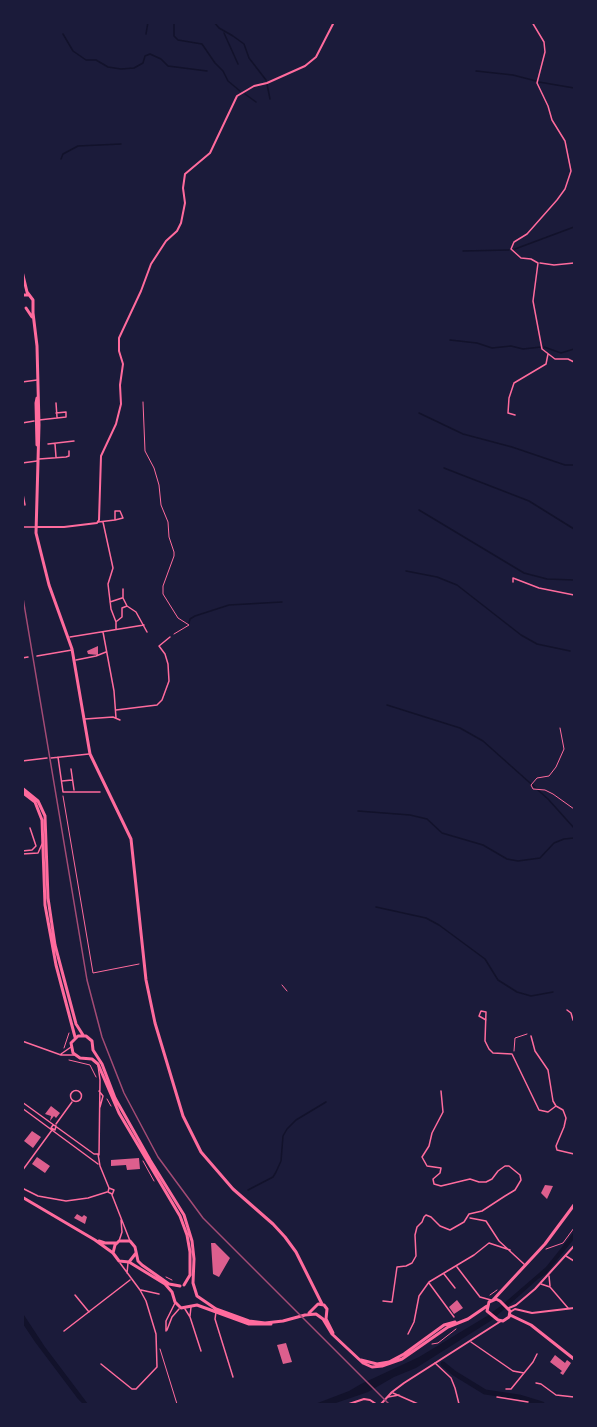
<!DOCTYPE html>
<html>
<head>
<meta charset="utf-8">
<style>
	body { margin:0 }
	#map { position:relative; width:597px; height:1427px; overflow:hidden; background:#1b1b3a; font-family:Lato,sans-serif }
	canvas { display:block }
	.frame { position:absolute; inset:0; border:24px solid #1b1b3a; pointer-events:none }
</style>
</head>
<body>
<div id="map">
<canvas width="597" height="1427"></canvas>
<div class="frame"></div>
</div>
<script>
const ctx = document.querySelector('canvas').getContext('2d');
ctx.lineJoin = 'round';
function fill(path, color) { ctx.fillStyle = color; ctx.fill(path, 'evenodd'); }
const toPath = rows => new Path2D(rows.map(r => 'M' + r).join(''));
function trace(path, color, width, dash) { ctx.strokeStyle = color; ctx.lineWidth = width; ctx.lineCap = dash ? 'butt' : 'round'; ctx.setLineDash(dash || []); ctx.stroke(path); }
fill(toPath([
	[574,1232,574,1239,546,1274,538,1279,492,1320,416,1368,394,1377,368,1392,333,1404,315,1404,349,1391,361,1384,419,1357,487,1316,502,1305,546,1267],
	[22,1312,45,1347,88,1404,83,1404,78,1399,35,1342,23,1324]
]), '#12122b');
trace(toPath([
	[174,22,174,36,178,40,202,44,215,63,223,71,228,81,240,91],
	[214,22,219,28,233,36,244,44,249,58,266,80],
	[224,33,238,64],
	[63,34,73,51,86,60,96,60,108,67,121,69,134,68,143,63,145,56,150,54,161,59,168,66,207,71],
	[146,34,148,22],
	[476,71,513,75,536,81],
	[539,82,574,88],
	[267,84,270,99],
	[245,94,256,102],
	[61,159,63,154,78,146,121,144],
	[515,249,574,227],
	[463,251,509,250],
	[450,340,477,343,492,348,511,346,523,349,541,347],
	[544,347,561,353,574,349],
	[419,413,463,434,512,447,565,465,574,465],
	[444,468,529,501,574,529],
	[419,510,524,573,547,579,574,580],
	[406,571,437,577,457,585,521,635,537,644,570,651],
	[189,623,190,619,195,616,229,605,282,602],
	[387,705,460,728,483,741,548,799,574,828],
	[358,811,410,815,427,819,442,833,483,845,507,859,518,861,540,858,554,843,564,839,574,838],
	[376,907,426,918,439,925,485,959,498,980,517,992,531,996,553,992],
	[248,1190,273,1177,276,1172,281,1161,283,1136,287,1129,296,1120,326,1102]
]), '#12122b', 1.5);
trace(toPath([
	[443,1364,454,1373,485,1392,519,1397,542,1404]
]), '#12122b', 5);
fill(toPath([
	[98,646,98,655,88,654,87,651],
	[51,1106,60,1113,56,1118,54,1116,50,1121,51,1116,45,1114],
	[32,1131,41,1137,33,1148,24,1141],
	[37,1157,50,1166,45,1173,32,1164],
	[139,1158,140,1169,127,1170,126,1165,111,1166,111,1160],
	[545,1185,553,1186,547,1199,541,1193],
	[77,1214,82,1217,84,1215,87,1217,85,1224,74,1218],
	[211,1243,215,1243,230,1258,219,1277,213,1274],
	[457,1300,463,1308,454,1314,449,1307],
	[286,1343,292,1362,283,1364,277,1345],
	[555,1355,565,1363,567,1360,571,1363,563,1375,560,1373,562,1371,550,1362]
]), '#dd5f8e');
trace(toPath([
	[143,402,145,451,154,468,159,485,161,505,168,522,169,537,174,552,174,556,163,586,163,594,178,618,189,625,174,634],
	[560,728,564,749,556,767,549,776,537,778,531,785,533,789,545,790,553,794,574,809],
	[63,796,93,973,139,964],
	[282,985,287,991],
	[64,1048,69,1033],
	[514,1051,515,1038,527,1034],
	[69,1060,90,1065,96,1077],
	[107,1099,111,1106],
	[143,1161,154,1181],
	[546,1249,563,1243,574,1228],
	[166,1277,172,1280],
	[490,1295,497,1290],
	[432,1344,438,1343,456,1329],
	[160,1349,177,1404]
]), '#ff6b9d', 1);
trace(toPath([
	[532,22,544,42,545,52,537,83,548,106,552,120,565,141,571,171,565,189,557,200,527,234,514,242,511,249,521,258,531,259,538,263,533,301,542,349,555,359,568,359,574,362],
	[540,263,554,265,574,263],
	[22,382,37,380],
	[56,403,57,417],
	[515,415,508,413,509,398,514,383,546,364,548,354],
	[39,420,66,417,66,412,56,413],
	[22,423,34,421],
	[48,444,74,441],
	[55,444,56,457],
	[39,459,66,457,69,456,69,451],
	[22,463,37,461],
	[22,489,25,505],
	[98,522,115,520,115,511,120,511,123,518,115,520],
	[103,522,113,568,108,584,111,609,116,622,116,629],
	[22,527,36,527],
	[513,582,513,578,539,588,574,595],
	[110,602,122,598],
	[127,606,136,612,147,632],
	[117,621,122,617,122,608,127,606,123,598,123,589],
	[103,632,114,691,116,718],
	[70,637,144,625],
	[37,656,72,650],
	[22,658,28,657],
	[76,660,96,656,106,652],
	[116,710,157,705,162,700,169,681,168,664,165,654,159,646,170,637],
	[85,719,113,717,120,720],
	[58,757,63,792,100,792],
	[51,758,89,754],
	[22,761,47,758],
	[71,769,74,790],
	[62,781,72,780],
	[22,851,32,850,36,846,30,828],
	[22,854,38,853,42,844],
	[567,1010,571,1013,573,1020],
	[486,1020,479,1016,481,1011,486,1012,485,1041,489,1049,493,1053,512,1054,539,1110,548,1112,556,1106],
	[531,1036,535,1051,548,1070,553,1101,556,1106,563,1110,566,1118,564,1127,556,1146,557,1150,574,1154],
	[22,1041,61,1055,75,1055],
	[61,1054,71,1047],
	[98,1065,100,1080,99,1155],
	'70.5 1096a5.5 5.5 0 1 1 11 0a5.5 5.5 0 1 1-11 0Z',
	[99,1091,103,1096,100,1107],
	[22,1102,94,1154,98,1154,100,1166,109,1188,108,1192,112,1194],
	[22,1108,98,1164],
	[56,1124,72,1102],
	[53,1125,56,1126,55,1130,51,1128,53,1125],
	[22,1171,52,1130],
	[22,1188,38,1196,66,1201,88,1198,107,1192],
	[109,1188,114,1190,112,1195,130,1241],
	[470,1218,486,1221,499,1241,525,1265],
	[119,1241,122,1232,121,1220],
	[566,1256,574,1261],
	[457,1267,480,1297,491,1300],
	[127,1273,128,1263],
	[444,1274,455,1288],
	[549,1276,550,1286],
	[429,1283,454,1317],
	[541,1284,550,1287,568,1308],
	[141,1290,159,1294],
	[75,1295,89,1312],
	[383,1301,392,1302,397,1267,406,1266,412,1263,416,1256,415,1235,417,1227,422,1222,424,1217,426,1215,431,1217,440,1226,450,1230,464,1222,469,1214,482,1211,505,1196,515,1190,521,1180,520,1175,509,1166,505,1166,498,1171,492,1179,486,1182,479,1182,470,1179,441,1186,434,1184,433,1179,440,1173,441,1168,427,1166,422,1157,429,1146,432,1133,443,1112,441,1091],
	[185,1309,190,1317,201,1351],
	[216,1312,215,1319,233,1377],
	[190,1316,191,1307],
	[167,1330,172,1317,179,1309],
	[64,1331,130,1280],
	[166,1331,166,1321,175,1303],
	[408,1334,414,1322,419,1296,429,1282,474,1255,489,1243,510,1250],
	[471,1342,513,1371,524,1373],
	[435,1363,451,1378,455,1388,459,1404],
	[101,1364,132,1389,136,1389,157,1367,156,1334,146,1301,140,1290,120,1263],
	[536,1383,541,1384,556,1395,574,1397],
	[506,1389,511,1389,533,1362,537,1354],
	[393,1393,418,1404],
	[388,1397,399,1395],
	[497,1397,528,1402]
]), '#ff6b9d', 1.5);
trace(toPath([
	[36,527,64,527,97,523,99,520,101,456,116,424,121,404,120,385,123,364,119,351,119,338,141,291,151,264,166,241,177,231,181,223,185,203,183,188,185,174,210,153,237,96,254,86,267,83,305,66,316,57,334,22],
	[509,1308,516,1305,535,1289,574,1246],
	[510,1312,515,1309,532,1313,574,1308],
	[349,1404,364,1399,370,1400,376,1404],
	[381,1404,392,1392,404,1383,501,1321]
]), '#ff6b9d', 2);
trace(toPath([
	[22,271,27,292,33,300,33,313,37,346,39,425,36,533,49,585,72,649,90,754,131,839,146,980,155,1023,183,1116,201,1152,233,1189,273,1224,285,1237,296,1252,322,1304],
	[22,295,29,295],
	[26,308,32,317],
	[37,445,36,403,37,398],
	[22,788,38,801,45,816,48,898,55,945,76,1024,83,1035],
	[22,792,35,802,42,820,45,905,56,965,75,1037],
	[22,1197,95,1240,113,1253,119,1261,129,1262,136,1253],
	[99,1241,105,1243,116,1243],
	[113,1253,115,1245,119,1241,130,1241,135,1247,138,1261,142,1265,169,1284,180,1286],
	[129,1262,165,1284,172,1292,175,1302,181,1308,197,1305,249,1324,271,1324],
	[184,1285,190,1275,190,1252,187,1235,180,1216,119,1113,98,1064,92,1059,80,1058,73,1053,71,1043,78,1036,86,1036,92,1041,93,1050,102,1064,115,1098,150,1160,184,1215,192,1241,194,1259,193,1283,197,1296,216,1309,249,1321,265,1323,283,1321],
	[496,1299,500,1301,510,1311,509,1317,503,1321,498,1320,487,1311,489,1302,496,1299],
	[493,1300,545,1244,574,1205],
	[309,1313,318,1304,324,1305,327,1309,326,1319,333,1333],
	[510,1315,531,1325,574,1359],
	[283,1321,305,1315,316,1314,323,1319,332,1334,363,1363,372,1367,382,1366,402,1359,448,1327,468,1319,487,1306],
	[361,1360,377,1364,389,1362,404,1354,444,1325,455,1322]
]), '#ff6b9d', 3);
trace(toPath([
	[22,592,87,980,102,1037,124,1093,158,1157,203,1218,389,1404]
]), '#a44b75', 1.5);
</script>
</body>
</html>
